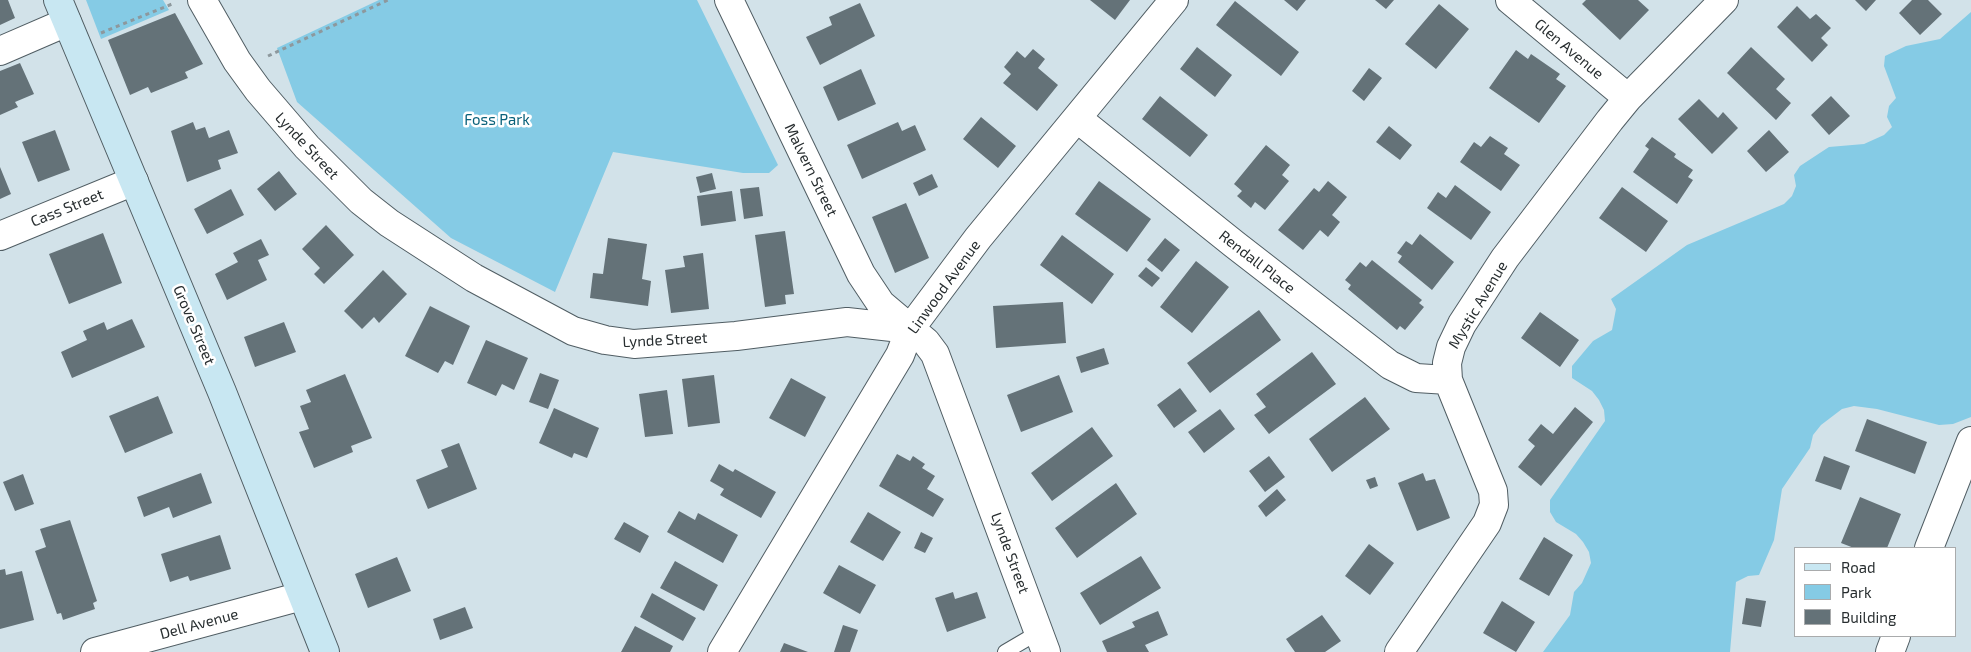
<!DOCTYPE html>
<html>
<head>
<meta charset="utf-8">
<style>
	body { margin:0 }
	#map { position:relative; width:1971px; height:652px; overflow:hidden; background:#d2e2e9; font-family:"Exo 2",sans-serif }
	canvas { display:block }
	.legend { position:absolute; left:1794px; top:547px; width:162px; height:90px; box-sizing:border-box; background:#fff; border:1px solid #a9abac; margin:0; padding:6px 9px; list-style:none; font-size:15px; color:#282e30 }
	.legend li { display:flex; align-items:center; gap:10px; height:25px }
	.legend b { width:25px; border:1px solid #a9abac }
</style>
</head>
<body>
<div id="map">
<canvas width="1971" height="652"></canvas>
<ul class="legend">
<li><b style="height:6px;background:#c8e7f2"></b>Road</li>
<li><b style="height:14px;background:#85cbe5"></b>Park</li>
<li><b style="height:14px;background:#647278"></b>Building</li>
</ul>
</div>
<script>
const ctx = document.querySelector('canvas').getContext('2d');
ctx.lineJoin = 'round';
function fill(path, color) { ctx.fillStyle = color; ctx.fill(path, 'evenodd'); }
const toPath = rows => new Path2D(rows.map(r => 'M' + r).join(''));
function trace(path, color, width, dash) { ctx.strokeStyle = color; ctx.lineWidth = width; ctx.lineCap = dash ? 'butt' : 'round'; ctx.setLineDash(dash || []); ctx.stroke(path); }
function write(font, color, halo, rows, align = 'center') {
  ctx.font = font + ' "Exo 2",sans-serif'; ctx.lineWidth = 5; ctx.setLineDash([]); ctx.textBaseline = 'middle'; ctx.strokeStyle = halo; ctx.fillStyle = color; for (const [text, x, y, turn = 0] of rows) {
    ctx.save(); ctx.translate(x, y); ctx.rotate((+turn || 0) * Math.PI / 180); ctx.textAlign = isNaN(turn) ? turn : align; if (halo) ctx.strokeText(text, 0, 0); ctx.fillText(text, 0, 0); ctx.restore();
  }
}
fill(toPath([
	[86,0,163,0,169,10,101,39],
	[379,0,697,0,778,165,769,173,743,173,613,152,555,292,451,238,297,102,277,48],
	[1971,12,1971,417,1953,424,1939,425,1877,409,1854,406,1842,409,1821,425,1813,435,1810,448,1782,489,1774,540,1759,575,1748,576,1736,582,1730,652,1543,652,1570,615,1574,592,1582,583,1591,563,1589,552,1583,542,1576,534,1556,522,1550,512,1550,500,1605,421,1604,410,1599,400,1592,391,1572,378,1572,366,1593,341,1612,330,1616,309,1611,299,1687,245,1784,204,1792,196,1796,186,1794,175,1800,166,1829,147,1864,144,1884,135,1892,127,1887,117,1889,106,1896,98,1884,66,1885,56,1906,46,1940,39]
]), '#85cbe5');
fill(toPath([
	[0,0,8,0,15,18,0,25],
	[1090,0,1130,0,1115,20],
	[1284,0,1306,0,1297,11],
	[1375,0,1394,0,1386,9],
	[1586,0,1638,0,1649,10,1620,40,1582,4],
	[1855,0,1876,0,1866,11],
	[1912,0,1928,0,1942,14,1920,35,1899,13],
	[1235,1,1299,52,1281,76,1216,25],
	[860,3,875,36,820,65,806,37,832,25,829,17],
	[1439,4,1469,29,1436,69,1405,44],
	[1797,6,1810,19,1816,14,1831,28,1821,38,1828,45,1812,62,1777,27],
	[175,13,203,64,185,72,188,78,151,93,148,87,130,95,108,40],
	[1197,47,1232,75,1215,97,1180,69],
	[1751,47,1785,79,1776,89,1791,103,1776,120,1727,73],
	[1033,49,1045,59,1038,68,1058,85,1037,111,1003,83,1011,74,1004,67,1017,51,1025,58],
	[1516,50,1528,59,1531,54,1560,74,1556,79,1566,86,1539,123,1489,88],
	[20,63,34,94,15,102,18,107,0,115,0,71],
	[1369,68,1382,78,1364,101,1352,91],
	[861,69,876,104,838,121,823,87],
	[1160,96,1208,135,1190,157,1142,119],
	[1831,96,1850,116,1829,135,1811,115],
	[1699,99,1718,118,1723,112,1738,128,1712,154,1678,119],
	[981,117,1016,146,998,168,963,139],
	[193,122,196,130,205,127,209,138,229,130,238,153,218,160,221,169,187,182,171,131],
	[898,122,902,131,915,125,926,150,862,179,847,145],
	[1389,126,1412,145,1400,160,1376,142],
	[55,130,70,170,38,182,22,142],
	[1769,130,1789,152,1766,172,1747,151],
	[1490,136,1508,148,1504,154,1520,165,1501,191,1460,162,1474,142,1481,147],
	[1652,137,1676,154,1674,157,1693,170,1688,177,1693,180,1677,204,1633,172,1649,149,1645,146],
	[1266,145,1290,165,1282,175,1289,181,1265,210,1255,202,1251,208,1237,196,1242,191,1234,184],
	[0,167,11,194,0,199],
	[279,171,297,194,275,211,257,189],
	[712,173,716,189,700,193,696,177],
	[932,174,938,187,919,196,913,183],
	[1099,181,1151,219,1127,252,1075,214],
	[1328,181,1347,197,1332,215,1340,222,1328,237,1320,230,1303,250,1278,230,1314,188,1319,192],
	[1455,185,1491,212,1471,240,1427,208,1438,192,1446,198],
	[759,187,763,216,744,219,740,189],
	[1622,187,1668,221,1646,252,1599,218],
	[231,189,244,215,207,234,194,209],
	[732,191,736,221,701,226,697,196],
	[906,203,929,258,895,273,872,217],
	[326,225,354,255,324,284,314,274,320,268,302,249],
	[785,231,794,294,785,295,786,304,765,307,755,235],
	[103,233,122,283,69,304,49,254],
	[1420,234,1454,262,1432,290,1398,262,1402,256,1397,253,1406,241,1412,245],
	[1062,235,1114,274,1092,304,1040,265],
	[608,238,647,244,642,279,651,281,648,306,590,298,593,273,603,274],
	[1165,238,1180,250,1162,272,1147,260],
	[261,239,269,255,258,260,267,280,227,300,215,274,238,262,233,253],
	[703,253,709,309,671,313,665,270,685,267,683,256],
	[1372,260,1422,300,1419,303,1424,307,1405,330,1400,326,1397,330,1348,289,1351,285,1345,280,1360,262,1366,267],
	[1196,261,1229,287,1192,333,1160,307],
	[1146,267,1160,278,1152,287,1138,276],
	[383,270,407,294,379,323,374,317,362,329,344,311],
	[1063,302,1066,343,996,348,993,306],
	[430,306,470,326,453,365,445,361,438,373,405,356],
	[1259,310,1281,340,1210,393,1187,363],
	[1540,312,1579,340,1560,367,1521,338],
	[132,319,145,347,72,378,61,352,87,340,83,331,104,322,107,330],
	[284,322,296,352,255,367,244,337],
	[486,340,528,358,514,390,502,384,496,396,467,383],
	[1104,348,1109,364,1081,373,1076,357],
	[1312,352,1336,384,1269,434,1254,415,1266,407,1256,394],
	[540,373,559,380,548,409,529,402],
	[345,374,372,438,351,446,353,452,314,468,299,432,309,429,300,406,311,402,306,390],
	[714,375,720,423,688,427,682,379],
	[1059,375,1073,412,1021,432,1007,395],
	[791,378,826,397,805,437,769,418],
	[1180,388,1197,411,1174,428,1157,405],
	[667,390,673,434,645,437,639,394],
	[158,396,173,433,125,453,109,416],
	[1365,397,1390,429,1332,472,1309,439],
	[1575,407,1593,422,1541,486,1518,467,1535,446,1528,440,1541,424,1553,434],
	[554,408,599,428,587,458,574,453,572,458,539,443],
	[1220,409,1235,429,1204,453,1188,432],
	[1867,419,1927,442,1915,474,1855,451],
	[1092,427,1113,456,1052,501,1031,473],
	[459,443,477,489,428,509,416,480,448,467,441,450],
	[897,454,910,461,913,456,925,464,922,468,935,476,927,489,944,499,933,517,879,486],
	[1269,456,1285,477,1265,492,1249,471],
	[1824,456,1850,466,1841,490,1815,481],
	[719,464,733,472,735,469,776,492,761,518,720,495,724,489,710,481],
	[201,473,212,503,173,518,169,507,144,517,137,497],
	[1423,473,1426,481,1435,479,1450,518,1417,531,1398,483],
	[23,474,34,504,15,511,3,482],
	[1375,477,1378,486,1370,489,1366,480],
	[1116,483,1137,514,1077,558,1055,528],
	[1277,489,1286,500,1266,517,1258,506],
	[1860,497,1901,514,1887,548,1854,548,1841,543],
	[679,511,695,520,698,513,738,535,723,563,667,532],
	[868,512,901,532,883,561,850,542],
	[70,520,97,601,93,603,95,609,63,620,61,613,57,614,35,551,46,547,40,529],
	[624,522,649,536,640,553,614,539],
	[921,532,933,538,925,553,914,548],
	[220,535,231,569,190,581,188,576,170,582,161,554],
	[1544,537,1573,555,1549,596,1519,579],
	[1369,544,1394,563,1370,595,1345,576],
	[1141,556,1161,588,1100,625,1080,593],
	[397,557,411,591,368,608,355,574],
	[675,561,718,585,704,611,660,588],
	[839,565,876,585,860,614,823,593],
	[5,569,6,575,22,571,34,620,0,629,0,570],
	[953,592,955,599,977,592,986,618,947,632,935,598],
	[652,593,696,618,683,641,640,617],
	[1746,598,1766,601,1761,627,1742,624],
	[1502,601,1535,622,1516,652,1483,633],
	[465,607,473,628,440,640,433,619],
	[1158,611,1168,635,1145,645,1149,652,1107,652,1102,641,1135,627,1132,622],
	[1322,615,1341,641,1325,652,1295,652,1286,639],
	[843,625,858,630,850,652,834,652],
	[635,626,673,646,670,652,621,652],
	[784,643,808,652,780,652]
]), '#647278');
const lane = toPath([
	[1005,652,1039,632]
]);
const street = toPath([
	[202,0,237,61,258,90,307,147,361,201,389,223,474,278,573,331,605,340,634,344,736,336,847,322,910,329],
	[729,0,861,274,881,304,926,342,935,354,1046,652],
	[1510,0,1628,98],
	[0,51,67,22],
	[1078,119,1234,244,1390,365,1416,378,1448,380],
	[0,236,134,181],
	[1929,548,1971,441],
	[95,652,302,596],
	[722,652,900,355,910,329,978,238,1174,0],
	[1399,652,1487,523,1494,505,1493,491,1448,380,1447,363,1451,347,1462,324,1505,258,1610,120,1628,98,1724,0],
	[1890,652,1896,636]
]);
const secondary = toPath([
	[58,0,222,392,325,652]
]);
trace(lane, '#505d63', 16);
trace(street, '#505d63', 30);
trace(secondary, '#505d63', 30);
trace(toPath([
	[101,33,172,4],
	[268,56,388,0]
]), '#8d989d', 3, [4, 4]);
trace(lane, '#fff', 14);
trace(street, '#fff', 28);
trace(secondary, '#c8e7f2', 28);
write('15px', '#282e30', '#fff', [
	["Glen Avenue",1569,49,40],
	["Lynde Street",307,146,47],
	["Malvern Street",811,170,64],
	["Cass Street",67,208,-22],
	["Rendall Place",1257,262,38],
	["Linwood Avenue",944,287,-54],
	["Mystic Avenue",1478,305,-59],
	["Grove Street",194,325,67],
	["Lynde Street",665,340,-3],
	["Lynde Street",1010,553,70],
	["Dell Avenue",199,624,-15]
]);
write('15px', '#09617a', '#fff', [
	["Foss Park",497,120]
]);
</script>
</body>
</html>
